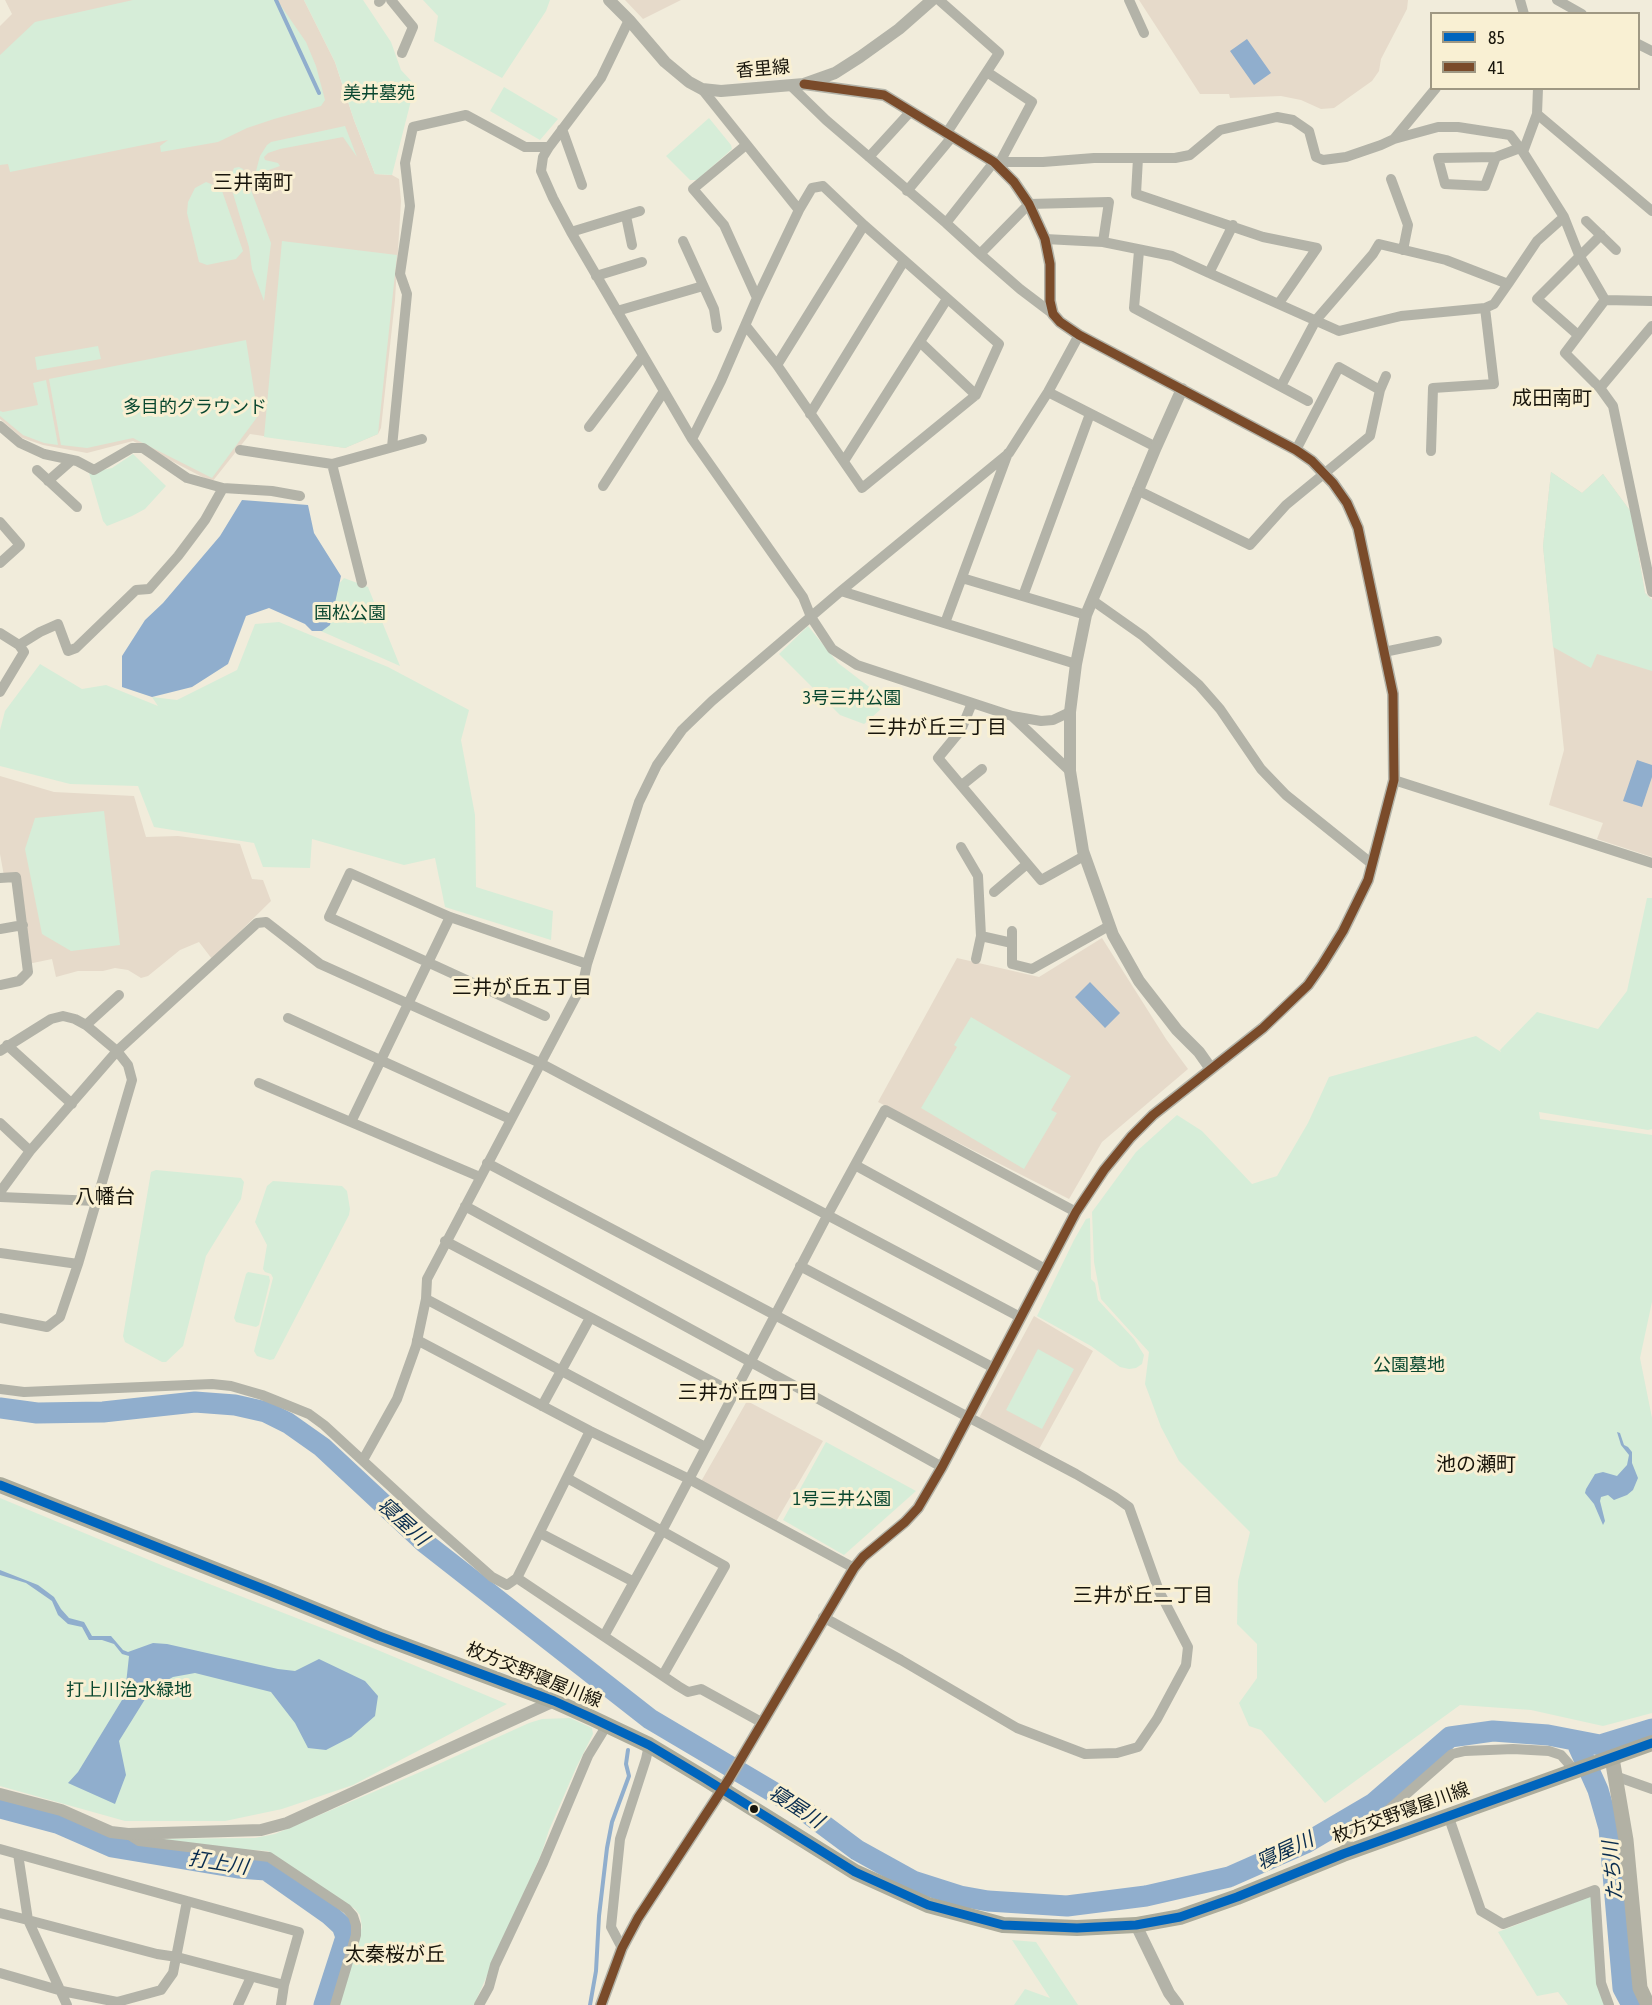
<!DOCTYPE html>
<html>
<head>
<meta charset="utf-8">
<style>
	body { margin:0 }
	#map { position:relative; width:1652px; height:2005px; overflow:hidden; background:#f1ecdb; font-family:"Asap Condensed",sans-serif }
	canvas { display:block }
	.legend { position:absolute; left:1430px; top:12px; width:210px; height:78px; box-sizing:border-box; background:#f9f0d3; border:2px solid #9f9883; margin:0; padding:8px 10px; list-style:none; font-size:18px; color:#18150b }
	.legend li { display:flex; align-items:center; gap:12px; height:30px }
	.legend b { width:30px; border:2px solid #9f9883 }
</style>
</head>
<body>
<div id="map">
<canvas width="1652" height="2005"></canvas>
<ul class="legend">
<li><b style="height:8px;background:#0065bd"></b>85</li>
<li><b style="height:8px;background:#7a4b2a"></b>41</li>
</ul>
</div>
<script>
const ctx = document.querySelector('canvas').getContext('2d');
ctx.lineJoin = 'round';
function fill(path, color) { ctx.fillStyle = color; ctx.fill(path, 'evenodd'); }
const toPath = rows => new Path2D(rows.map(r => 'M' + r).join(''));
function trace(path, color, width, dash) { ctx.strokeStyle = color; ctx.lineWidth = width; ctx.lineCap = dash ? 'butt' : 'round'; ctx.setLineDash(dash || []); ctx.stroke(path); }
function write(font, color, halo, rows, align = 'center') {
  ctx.font = font + ' "Asap Condensed","Noto Sans JP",sans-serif'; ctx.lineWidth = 6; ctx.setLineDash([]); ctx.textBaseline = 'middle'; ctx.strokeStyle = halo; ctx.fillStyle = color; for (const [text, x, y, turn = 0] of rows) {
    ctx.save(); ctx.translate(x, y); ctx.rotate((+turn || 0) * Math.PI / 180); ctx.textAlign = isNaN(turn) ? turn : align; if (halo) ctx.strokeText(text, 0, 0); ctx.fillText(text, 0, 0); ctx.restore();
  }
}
fill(toPath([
	[5,0,304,0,335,62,354,120,375,174,392,175,399,179,401,201,395,300,381,428,378,434,345,448,250,434,212,482,133,441,87,453,43,445,22,438,0,419,0,26,12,14],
	[625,0,681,0,643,19],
	[1139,0,1408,0,1407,9,1381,59,1379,71,1372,81,1334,108,1321,109,1301,100,1281,96,1230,98,1229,94,1200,94],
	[1551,472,1582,493,1603,474,1631,512,1645,593,1652,600,1652,857,1597,839,1603,823,1549,805,1564,750,1543,546],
	[0,776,54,792,134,796,146,837,178,836,240,844,252,879,263,880,271,901,212,959,199,942,180,950,148,976,141,978,128,970,115,968,103,971,78,971,56,977,52,959,28,964,20,876,4,876,0,854],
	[1102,938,1166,1039,1188,1069,1102,1142,1069,1199,878,1102,957,958,1039,977],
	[1034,1316,1093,1351,1038,1451,979,1418],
	[747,1401,823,1441,774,1525,699,1485]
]), '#e6daca');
fill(toPath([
	[133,0,275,0,318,94,319,91,277,0,306,42,316,66,325,100,321,106,274,119,247,128,218,142,161,152,160,146,168,140,10,172,8,164,0,165,0,55,35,22],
	[304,0,363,0,391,42,401,70,415,85,392,175,375,174,354,120,335,62],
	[423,0,550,0,546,11,502,78,434,41,438,16],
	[504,87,558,119,540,140,490,111],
	[709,118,731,145,732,149,697,180,690,180,666,156],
	[345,126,357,157,343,137,280,149,268,153,264,157,265,160,278,163,280,166,263,172,256,171,260,156,267,145,271,142],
	[239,167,243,169,271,243,264,301,252,269,249,247,229,180,234,168],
	[206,182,221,188,243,251,236,259,207,265,199,262,187,213,188,202,195,188],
	[282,241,397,255,378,434,345,448,264,437],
	[246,340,258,416,212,478,133,438,87,448,61,445,49,379],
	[98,346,101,359,37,370,35,357],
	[46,380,58,445,44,443,23,435,0,416,0,411,3,412,38,405,33,383],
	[133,454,166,486,145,509,132,516,107,526,103,521,89,473,112,468],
	[1551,472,1582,493,1603,474,1631,512,1645,593,1652,600,1652,671,1597,654,1591,668,1553,647,1543,546],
	[344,578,368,587,400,666,305,624],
	[279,622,388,667,469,710,461,740,475,815,476,887,553,911,551,940,445,907,435,858,404,865,312,839,310,868,263,867,254,843,154,827,138,786,70,784,0,766,0,730,5,711,40,664,82,689,106,685,158,706,152,697,177,700,237,670,255,624],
	[808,626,838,663,889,702,864,724,840,715,779,654],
	[104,811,120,945,71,951,42,934,25,849,35,818],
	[1647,898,1652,898,1652,1129,1648,1130,1539,1112,1540,1119,1652,1135,1652,1302,1640,1358,1652,1418,1652,1713,1603,1726,1531,1710,1460,1705,1325,1803,1261,1730,1249,1726,1239,1703,1257,1678,1257,1644,1237,1624,1238,1581,1250,1532,1179,1461,1161,1427,1145,1384,1149,1352,1101,1299,1094,1262,1092,1212,1136,1152,1177,1115,1202,1131,1252,1184,1277,1176,1308,1123,1329,1077,1476,1036,1501,1052,1500,1050,1537,1012,1598,1029,1627,991],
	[971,1017,1071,1076,1051,1110,1057,1113,1024,1169,921,1108,957,1047,954,1045],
	[156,1170,241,1178,244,1182,241,1199,206,1256,183,1346,166,1362,162,1362,125,1342,123,1336,151,1172],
	[273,1181,342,1186,347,1191,350,1209,349,1215,274,1359,270,1360,257,1356,254,1351,273,1278,271,1274,265,1272,263,1269,267,1245,255,1222,267,1186],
	[1090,1218,1091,1279,1095,1283,1098,1300,1134,1339,1144,1355,1142,1364,1136,1368,1129,1369,1120,1367,1091,1346,1037,1316,1074,1240,1086,1219],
	[248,1272,269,1276,270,1281,259,1325,256,1327,236,1322,234,1318,246,1274],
	[1038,1349,1074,1369,1042,1429,1006,1410],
	[826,1442,916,1491,844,1555,783,1520],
	[0,1498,166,1567,368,1646,507,1704,353,1785,282,1809,225,1821,125,1821,0,1786],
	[570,1718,592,1728,593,1734,576,1768,549,1830,542,1852,474,2005,339,2005,362,1927,360,1915,355,1909,268,1851,178,1845,143,1839,255,1838,275,1834,432,1767,529,1723,542,1719],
	[1591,1896,1606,2005,1568,2005,1558,1992,1537,1996,1498,1932],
	[1012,1940,1036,1942,1078,2005,1014,2005,1025,1989,1050,1998]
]), '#d6edd8');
fill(toPath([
	[1247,39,1271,73,1254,85,1230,51],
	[242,500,308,505,314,533,341,576,330,625,322,631,312,631,305,624,269,608,246,616,228,664,192,687,152,697,122,687,122,656,145,620,163,603,220,536],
	[1637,760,1652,765,1652,777,1642,807,1623,801],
	[1090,982,1120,1013,1105,1028,1075,997],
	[1617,1432,1620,1433,1624,1445,1628,1447,1632,1452,1632,1463,1638,1478,1633,1490,1627,1495,1614,1500,1608,1495,1601,1497,1600,1501,1605,1521,1603,1525,1594,1504,1585,1493,1586,1489,1595,1474,1603,1472,1617,1476,1627,1465,1629,1455,1621,1445],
	[0,1570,38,1585,54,1597,61,1609,69,1618,84,1622,92,1636,111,1636,123,1650,128,1652,153,1643,167,1644,278,1669,295,1671,319,1659,365,1681,378,1696,375,1716,351,1737,326,1750,308,1748,295,1723,271,1692,195,1673,173,1677,155,1687,147,1696,119,1741,126,1775,115,1804,68,1783,78,1772,122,1700,126,1684,129,1656,122,1654,114,1644,102,1640,89,1640,82,1627,68,1624,58,1615,52,1601,26,1583,0,1575]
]), '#90aecd');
trace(toPath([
	[276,0,319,93],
	[590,2005,596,1971,599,1916,607,1848,612,1822,629,1776,626,1764,628,1750]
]), '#90aecd', 4);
trace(toPath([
	[0,1408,37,1413,103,1412,195,1402,235,1405,266,1412,288,1423,322,1447,425,1543,650,1719,802,1809,857,1850,913,1881,960,1896,988,1901,1067,1906,1146,1896,1229,1877,1306,1843,1374,1803,1450,1737,1493,1731,1548,1735,1600,1745,1652,1729],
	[1576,1741,1598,1790,1609,1828,1623,1988,1632,2005],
	[0,1808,57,1823,112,1847,238,1868,266,1870,330,1915,342,1926,346,1937,324,2005]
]), '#90aecd', 21);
trace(toPath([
	[391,0,413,27,402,53],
	[939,0,999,53,946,134],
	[1129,0,1144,33],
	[1520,0,1524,14],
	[1557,0,1582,14],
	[379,2,381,0],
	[629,20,601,78,549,147,543,157,541,171,553,198,571,232,692,439,803,597,811,617,832,649,857,665,1012,716,1070,771],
	[1638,44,1652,51],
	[987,72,1032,102,1000,162],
	[790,85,826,120,946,223,980,254,1020,289,1053,314],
	[1538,88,1537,114,1523,152,1564,217,1579,255,1605,300],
	[702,89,799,210],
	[1537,114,1652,211],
	[562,129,582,185],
	[1394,139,1436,88],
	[746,145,693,189,724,225,757,298],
	[869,157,911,111],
	[1496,157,1438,158,1445,184,1485,186,1496,157,1520,148],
	[1138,158,1136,194,1263,237,1317,248,1279,303],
	[1391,179,1408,225,1403,250],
	[907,191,952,137],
	[626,216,632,245],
	[1586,221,1616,250],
	[946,223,994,162,1043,162,1094,158,1175,158,1190,155,1220,130,1277,117,1293,120,1309,131,1316,157,1323,160,1346,157,1381,145,1394,139,1438,127,1458,127,1510,135,1523,152],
	[1233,225,1209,273,1339,331,1401,316,1485,308],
	[571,232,640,211],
	[1045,239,1103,242,1172,256,1209,273],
	[683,241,714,309,717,328],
	[1139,251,1134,308,1308,401],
	[980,254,1029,204,1109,202,1103,242],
	[596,276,642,262],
	[1508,284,1537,241,1564,217],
	[1605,300,1565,353,1600,388,1613,406,1652,592],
	[1605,300,1652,301],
	[617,311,703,286],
	[1578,335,1537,299,1601,235],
	[920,342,976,395],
	[777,365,864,225],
	[1281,386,1316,320,1373,254,1379,244,1446,260,1508,284,1494,304,1485,308,1494,384,1433,388,1431,451],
	[1600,388,1652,326],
	[1048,392,1156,447],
	[810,414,904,261],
	[0,426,20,443,44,454,77,461,94,470,132,448,143,448,187,478,223,488],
	[589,427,643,356],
	[692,439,721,381,757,298,799,210,812,188,823,186,864,225,999,344,976,395,862,488,777,365,746,326],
	[392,447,407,294,400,274,410,206,405,163,413,127,466,115,525,147,549,147],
	[240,450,332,464,422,439],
	[1296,450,1339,367,1380,390],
	[844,461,947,299],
	[332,464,362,583],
	[37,470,77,507],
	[48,481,72,460],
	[603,486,664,391],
	[1137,490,1250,545,1286,505,1370,436,1380,390,1386,376],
	[0,522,20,545,0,563],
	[962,578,1086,615],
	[841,591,1076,664],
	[1023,596,1090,414],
	[1092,600,1143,636,1199,685,1220,709,1261,769,1286,795,1372,864],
	[945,623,1008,453],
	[0,633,19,645,40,632,58,624,68,651,76,648,136,590,149,589,178,556,205,520,223,488,272,491,300,496],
	[1384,652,1437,641],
	[0,692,24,652,19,645],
	[972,703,961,730,938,758,1041,880,1084,856],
	[1012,716,1041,721,1053,720,1070,712],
	[1394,780,1652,863],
	[962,785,982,769],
	[961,847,978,876,981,936,976,959],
	[0,878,16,877,28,972,19,981,0,985],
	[994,892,1027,864],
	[0,929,23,925],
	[1012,931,1012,964,1032,969,1109,926],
	[981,936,1012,943],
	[545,1016,329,917,350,873,450,917,587,964],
	[288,1018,510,1119],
	[86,1025,119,995],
	[7,1045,72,1104],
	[0,1051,51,1019,63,1016,75,1019,86,1025,117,1051,128,1065,132,1080,78,1264,60,1317,47,1327,0,1318],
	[259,1083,480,1177],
	[351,1122,450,917],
	[0,1123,30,1151],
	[487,1163,1076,1474,1115,1497,1129,1507,1159,1591,1188,1647,1186,1665,1157,1719,1138,1747,1117,1753,1085,1754,1017,1728,901,1660,823,1617],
	[855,1165,1045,1269],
	[0,1192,30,1151,117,1051,257,923,266,922,320,964,540,1063,1020,1317],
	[0,1197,96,1201],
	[465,1206,848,1415,942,1467],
	[445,1241,734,1393],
	[0,1253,78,1264],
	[800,1266,994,1368],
	[426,1299,705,1447],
	[417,1340,590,1431,689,1479,854,1568],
	[0,1389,24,1392,212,1384,231,1386,262,1395,309,1414,324,1425,424,1517,492,1577,507,1585,517,1578,678,1686,688,1692,701,1689,761,1722],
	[542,1406,590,1318],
	[363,1460,397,1399,416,1346,426,1299,427,1279,583,983,587,964,639,802,657,765,682,730,712,701,841,591,1009,453,1048,392,1079,335],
	[567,1478,725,1566,663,1675],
	[540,1533,634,1582],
	[517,1578,590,1431],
	[604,1636,662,1531,827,1216,885,1110,1076,1212],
	[1615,1776,1652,1789],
	[1448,1815,1481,1911,1503,1924,1595,1890,1601,1983,1609,2005],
	[128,1834,139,1841,269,1857,347,1909,353,1916,356,1925,356,1935,335,2005],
	[0,1849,187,1901,173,1973,161,1990,117,2002,62,1991,0,1973],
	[18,1854,28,1920,157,1954,177,1957,284,1985,281,2005],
	[1343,1854,1349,1837,1386,1812,1452,1754,1465,1751,1513,1749,1549,1751,1561,1755,1576,1772],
	[187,1901,299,1932,284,1985],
	[0,1913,28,1920,67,2005],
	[622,1948,611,1927,620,1839,646,1759,649,1745],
	[238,2005,251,1977],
	[479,2005,489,1987,495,1965,543,1863,588,1756,607,1725]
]), '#b3b3a8', 10);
trace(toPath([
	[609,0,629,20,665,62,689,82,702,89,721,91,804,84,835,73,860,57,899,29,932,0],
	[1182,389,1156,447,1086,615,1076,664,1070,712,1070,771,1083,851,1113,935,1139,981,1177,1030,1199,1052,1211,1069],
	[0,1794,61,1810,111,1832,128,1834,261,1830,287,1823,554,1701],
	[1136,1925,1169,1993,1178,2005],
	[601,2005,622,1948,638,1918,729,1779,854,1568,863,1557,905,1522,918,1508,942,1467,1076,1212,1104,1170,1131,1137,1153,1115,1263,1028,1308,985,1322,965,1343,931,1368,880,1394,780,1393,694,1358,528,1347,503,1333,483,1312,461,1296,450,1079,335,1060,322,1053,314,1050,301,1050,264,1045,239,1029,204,1014,182,994,162,884,95,804,84]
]), '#b3b3a8', 12);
trace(toPath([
	[1612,1758,1626,1840,1640,1988,1648,2005]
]), '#b2b1a4', 15);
trace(toPath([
	[0,1485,271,1592,379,1636,554,1701,592,1718,649,1745,704,1778,855,1872,928,1905,1003,1925,1077,1928,1136,1925,1180,1917,1237,1897,1343,1854,1652,1743]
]), '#abab9b', 16);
trace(toPath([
	[0,1485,271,1592,379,1636,554,1701,592,1718,649,1745,704,1778,855,1872,928,1905,1003,1925,1077,1928,1136,1925,1180,1917,1237,1897,1343,1854,1652,1743]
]), '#0065bd', 9);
trace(toPath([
	[601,2005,622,1948,638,1918,729,1779,854,1568,863,1557,905,1522,918,1508,942,1467,1076,1212,1104,1170,1131,1137,1153,1115,1263,1028,1308,985,1322,965,1343,931,1368,880,1394,780,1393,694,1358,528,1347,503,1333,483,1312,461,1296,450,1079,335,1060,322,1053,314,1050,301,1050,264,1045,239,1029,204,1014,182,994,162,884,95,804,84]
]), '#7a4b2a', 9);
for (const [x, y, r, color] of [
	[754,1809,5,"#18150b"]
]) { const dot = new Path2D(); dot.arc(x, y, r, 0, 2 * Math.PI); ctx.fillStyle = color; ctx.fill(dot); trace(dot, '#f9f0d3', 2); }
write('18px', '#18150b', '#f9f0d3', [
	["香里線",763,69,-5],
	["枚方交野寝屋川線",534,1675,22],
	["枚方交野寝屋川線",1401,1813,-20]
]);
write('18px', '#0a4830', '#f9f0d3', [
	["美井墓苑",379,93],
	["多目的グラウンド",195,407],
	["国松公園",350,613],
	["3号三井公園",852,698],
	["公園墓地",1409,1365],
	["1号三井公園",842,1499],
	["打上川治水緑地",129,1690]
]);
write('20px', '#18150b', '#f9f0d3', [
	["三井南町",253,183],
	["成田南町",1552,399],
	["三井が丘三丁目",937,728],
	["三井が丘五丁目",522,988],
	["八幡台",105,1197],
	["三井が丘四丁目",748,1393],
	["池の瀬町",1476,1465],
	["三井が丘二丁目",1143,1596],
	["太秦桜が丘",395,1955]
]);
write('italic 20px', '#0a2d4f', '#f9f0d3', [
	["寝屋川",403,1522,42],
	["寝屋川",796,1807,33],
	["寝屋川",1285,1851,-25],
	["打上川",218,1863,9],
	["たち川",1613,1871,-95]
]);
</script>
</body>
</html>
